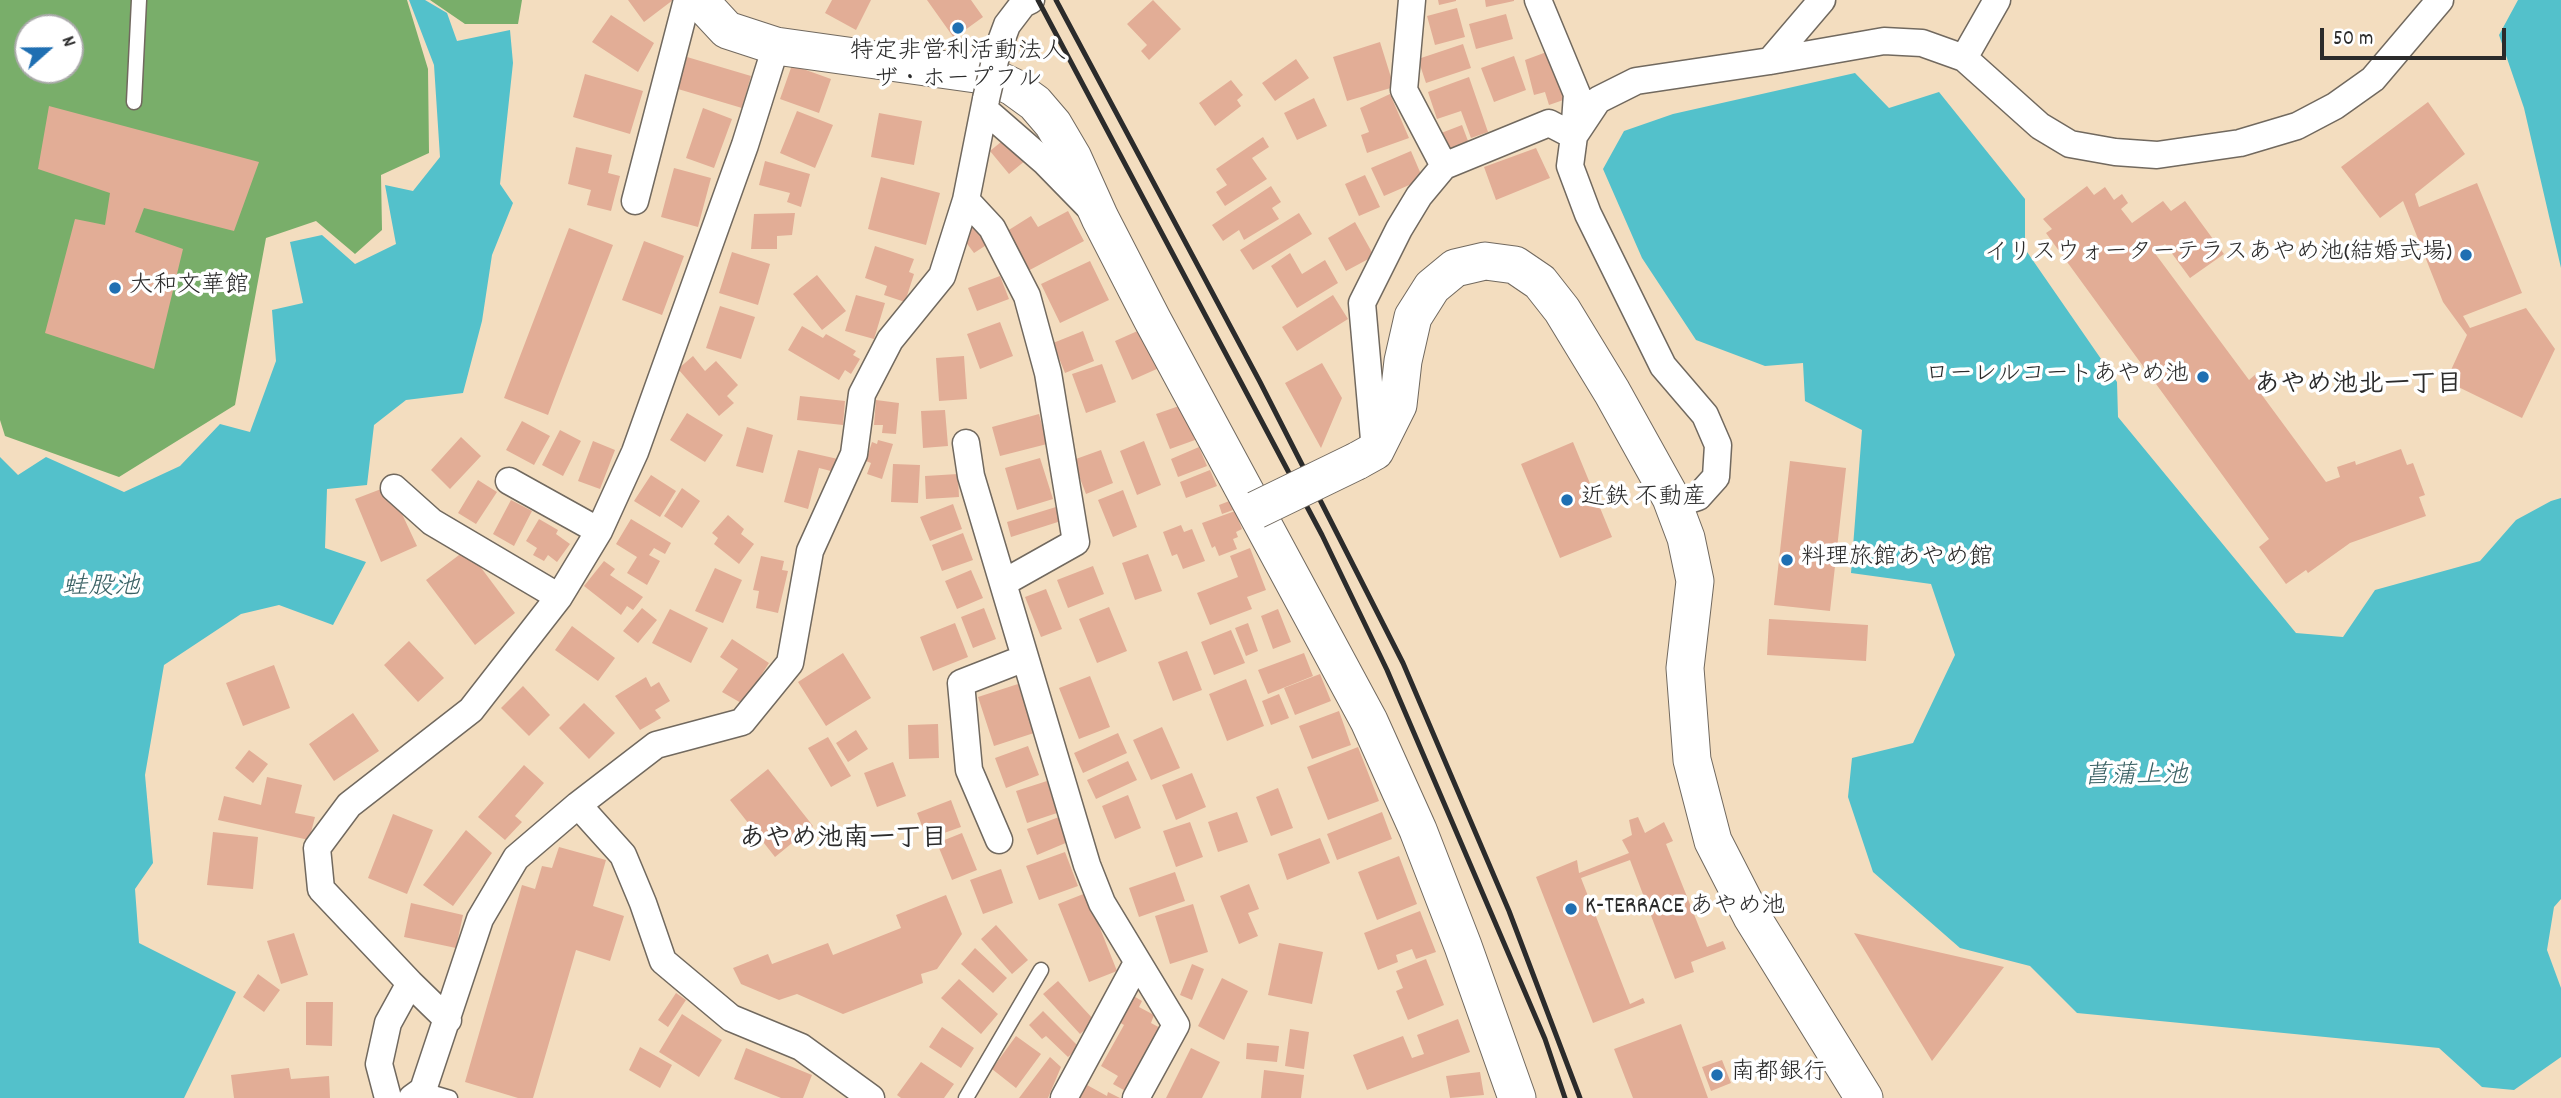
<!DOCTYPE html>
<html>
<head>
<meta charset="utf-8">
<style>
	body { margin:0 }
	#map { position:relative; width:2561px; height:1098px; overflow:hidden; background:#f3ddbf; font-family:Dekko,sans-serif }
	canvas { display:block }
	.north { position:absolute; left:14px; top:14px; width:70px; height:70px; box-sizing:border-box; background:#fff; border:2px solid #aaa; border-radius:50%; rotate:69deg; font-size:19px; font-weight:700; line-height:28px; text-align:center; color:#2b2b2b }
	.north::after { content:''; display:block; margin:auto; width:24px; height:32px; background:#1f6fb2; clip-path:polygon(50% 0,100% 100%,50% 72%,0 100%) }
	.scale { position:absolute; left:2320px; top:28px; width:186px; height:32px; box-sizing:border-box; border:4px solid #2b2b2b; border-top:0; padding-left:9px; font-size:21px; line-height:24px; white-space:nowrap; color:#2b2b2b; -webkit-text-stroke:5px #fff; paint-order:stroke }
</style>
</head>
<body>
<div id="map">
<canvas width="2561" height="1098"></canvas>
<div class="north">N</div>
<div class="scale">50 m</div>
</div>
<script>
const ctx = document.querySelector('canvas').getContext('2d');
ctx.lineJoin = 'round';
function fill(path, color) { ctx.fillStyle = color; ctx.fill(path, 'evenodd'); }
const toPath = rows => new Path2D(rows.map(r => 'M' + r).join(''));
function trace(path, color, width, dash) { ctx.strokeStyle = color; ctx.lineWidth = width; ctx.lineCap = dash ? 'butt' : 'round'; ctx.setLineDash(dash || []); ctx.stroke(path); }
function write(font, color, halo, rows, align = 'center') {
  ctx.font = font + ' Dekko,"Klee One",sans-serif'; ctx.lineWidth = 7; ctx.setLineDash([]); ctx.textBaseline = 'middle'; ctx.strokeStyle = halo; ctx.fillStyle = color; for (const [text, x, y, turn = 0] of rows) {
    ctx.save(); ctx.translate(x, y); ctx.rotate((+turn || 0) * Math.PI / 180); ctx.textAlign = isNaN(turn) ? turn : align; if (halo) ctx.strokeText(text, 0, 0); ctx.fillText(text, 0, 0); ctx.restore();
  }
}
fill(toPath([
	[0,0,407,0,428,69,429,153,381,175,382,230,355,254,316,221,266,238,235,405,119,477,5,436,0,420],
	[28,28,70,28,70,70,28,70],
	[430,0,522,0,518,24,465,24]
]), '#79ae6a');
fill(toPath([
	[409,0,425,0,447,13,457,41,510,30,513,63,500,184,513,203,492,255,482,321,463,393,406,400,374,425,367,485,327,489,325,548,366,562,333,625,279,605,241,614,164,665,145,775,153,863,135,889,139,943,236,992,184,1098,0,1098,0,457,18,475,46,457,124,492,180,466,220,424,250,432,276,361,272,310,303,303,290,242,322,235,355,264,396,244,385,185,413,191,440,157,434,65],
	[2518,0,2561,0,2561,268,2524,108,2499,35],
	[1855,73,1889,108,1939,92,2025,199,2025,249,2117,382,2118,417,2296,633,2343,637,2375,590,2480,561,2516,520,2551,501,2561,498,2561,899,2554,907,2547,950,2561,988,2561,1057,2514,1090,2482,1087,2439,1048,2077,1013,2030,966,1960,948,1873,872,1848,797,1852,758,1913,743,1955,655,1931,584,1851,573,1862,430,1805,401,1803,363,1765,366,1696,340,1642,258,1603,169,1624,131,1673,114]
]), '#53c1cb');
fill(toPath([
	[628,0,673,0,644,22],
	[832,0,871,0,856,30,825,13],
	[927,0,971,0,983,17,954,38],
	[1153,0,1181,29,1149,60,1141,51,1147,45,1127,24],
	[1438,0,1456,0,1456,1,1439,5],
	[1485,0,1514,0,1514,1,1486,7],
	[1457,8,1465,37,1435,45,1427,16],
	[1506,14,1513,39,1476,49,1469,24],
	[611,15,654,43,638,72,592,42],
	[1380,42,1394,87,1347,101,1333,57],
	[1463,44,1471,68,1426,83,1418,59],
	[1552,50,1569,98,1549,105,1545,92,1534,95,1525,60],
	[1514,56,1526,90,1494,102,1481,68],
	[687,57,751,76,742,108,678,89],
	[1296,59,1309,78,1275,101,1262,83],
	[792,65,831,79,819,113,780,99],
	[585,74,643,91,630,134,573,117],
	[1469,77,1488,132,1471,138,1461,111,1437,119,1428,92],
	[1231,80,1243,95,1237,100,1241,106,1215,126,1199,103],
	[1390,94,1409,138,1367,153,1361,135,1369,132,1360,108],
	[1314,98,1327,126,1297,140,1284,113],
	[2428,102,2465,154,2415,194,2419,207,2477,183,2522,293,2463,316,2470,328,2526,308,2555,349,2522,418,2446,381,2467,335,2443,302,2403,201,2380,218,2341,167],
	[49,106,259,162,234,231,144,208,135,232,183,249,154,369,45,333,75,219,105,225,110,193,38,169],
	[703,108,732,119,714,168,686,158],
	[797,111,833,125,815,168,780,153],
	[879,113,922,121,914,165,871,157],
	[1462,125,1468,141,1459,145,1460,149,1444,155,1436,135],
	[1007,137,1026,160,1009,174,990,151],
	[1263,137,1269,147,1252,158,1267,179,1225,206,1216,192,1227,185,1216,169],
	[576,147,612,155,608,173,620,176,611,211,587,205,591,190,568,184],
	[1536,148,1550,178,1496,200,1484,167],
	[1411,151,1423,179,1384,196,1371,168],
	[765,161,810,174,801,207,787,202,790,193,759,185],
	[674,168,711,178,698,227,661,217],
	[1365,175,1380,207,1359,216,1345,184],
	[881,177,940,193,926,245,868,229],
	[1271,186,1281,202,1272,208,1279,219,1244,240,1239,230,1223,241,1212,225],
	[2087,186,2094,195,2105,187,2114,200,2122,194,2128,203,2121,209,2132,223,2163,201,2171,211,2185,201,2224,254,2190,278,2165,244,2154,252,2249,380,2256,374,2263,382,2256,387,2326,482,2340,477,2337,467,2355,461,2356,465,2401,449,2407,465,2413,463,2425,495,2419,497,2426,516,2350,543,2308,573,2306,570,2286,584,2259,547,2269,539,2046,233,2052,229,2043,219],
	[1068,211,1084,241,1026,272,1004,233,1031,216,1038,227],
	[795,213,792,235,777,236,777,249,751,249,754,214],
	[1299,213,1312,234,1253,270,1240,250],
	[1355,222,1374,256,1346,271,1328,238],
	[976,224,991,242,974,253,962,237],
	[569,228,613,245,548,415,504,398],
	[644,241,684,256,662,315,622,300],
	[875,246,914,259,909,272,914,274,905,302,884,295,887,286,865,278],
	[732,252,770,264,758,305,719,293],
	[1290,253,1302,274,1325,260,1338,283,1297,308,1271,266],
	[1090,261,1109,300,1060,323,1041,284],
	[817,275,846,311,822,330,793,294],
	[1000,276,1009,299,977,311,968,288],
	[856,295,885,303,874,339,845,331],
	[1333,295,1348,319,1297,351,1282,327],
	[720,306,755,317,741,359,706,348],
	[1000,322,1013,356,980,369,967,334],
	[802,326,823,338,826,334,856,351,853,355,860,359,851,374,845,370,839,380,788,350],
	[1142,329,1159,368,1132,380,1115,341],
	[1083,331,1094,361,1065,373,1053,343],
	[693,356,705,371,716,361,738,385,727,396,734,403,719,416,678,369],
	[964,356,967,399,939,401,936,358],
	[1322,363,1342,398,1321,448,1285,383],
	[1102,364,1116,402,1086,413,1072,374],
	[800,396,845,401,843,425,797,420],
	[876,400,899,403,896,434,882,433,883,425,874,425],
	[1182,405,1195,440,1170,449,1156,414],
	[945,410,948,446,923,448,921,411],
	[687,413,723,435,705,462,670,440],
	[1039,414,1047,444,1000,456,992,427],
	[522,421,550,436,534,465,506,450],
	[747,427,773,435,763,473,736,466],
	[560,430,581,441,563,476,542,465],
	[461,437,481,456,450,489,431,470],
	[878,440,893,444,882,479,867,474,871,463,866,461,872,442,877,444],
	[593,441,615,450,600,489,578,481],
	[1144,441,1161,485,1137,495,1120,451],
	[1573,442,1612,537,1560,558,1521,464],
	[1199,447,1207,466,1178,477,1171,459],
	[798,450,838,459,835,472,819,468,808,509,784,502],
	[1101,450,1113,483,1086,494,1073,460],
	[1040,458,1053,499,1017,510,1005,468],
	[1790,461,1846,468,1830,611,1774,605],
	[893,464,920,465,918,503,891,502],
	[1210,470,1217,486,1186,498,1180,482],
	[958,474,959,497,926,499,925,476],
	[651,475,676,491,660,517,634,501],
	[478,480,497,492,476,524,458,513],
	[389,486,417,546,381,562,355,499],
	[682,488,700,501,682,528,664,516],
	[1123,490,1137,527,1113,537,1098,500],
	[511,500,532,511,514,546,493,534],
	[1232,500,1236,509,1222,514,1219,505],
	[953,504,962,529,930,541,920,517],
	[1056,507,1061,521,1011,537,1007,522],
	[1235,511,1242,529,1236,532,1238,537,1233,539,1237,549,1219,556,1215,546,1212,548,1202,523],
	[728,515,744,529,741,534,754,544,739,564,714,544,718,538,712,533],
	[539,519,558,530,556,534,570,544,557,562,548,555,544,561,533,555,537,548,526,541],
	[631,519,671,543,665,554,654,548,649,555,660,561,647,585,627,573,637,557,616,544],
	[1181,525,1184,532,1192,529,1205,561,1183,569,1177,554,1172,556,1163,532],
	[963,533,973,560,942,571,932,545],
	[1250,548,1266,590,1247,597,1252,609,1210,625,1197,593,1238,577,1230,556],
	[467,549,515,613,475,645,426,580],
	[1148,554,1162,591,1135,600,1122,563],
	[761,556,784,561,782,570,788,571,778,613,756,608,759,591,753,590],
	[604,561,615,569,610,575,643,597,633,610,627,606,621,615,584,586],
	[1093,566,1104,594,1068,608,1057,580],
	[715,568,742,580,723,623,695,611],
	[971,570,983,598,957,609,945,581],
	[1046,589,1062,629,1041,637,1025,597],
	[1109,607,1127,651,1097,663,1079,619],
	[642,608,657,620,638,643,623,631],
	[984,608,996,639,973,648,961,617],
	[670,609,708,628,691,663,652,643],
	[1278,609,1291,642,1273,649,1261,616],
	[1769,619,1868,625,1866,661,1767,655],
	[955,623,968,657,933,671,920,637],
	[1248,623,1258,651,1246,656,1235,628],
	[572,626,615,658,598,681,555,650],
	[1231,630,1245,663,1214,675,1201,642],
	[732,639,769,663,743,704,722,692,738,669,720,657],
	[409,641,444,678,418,702,384,665],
	[1187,651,1202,690,1173,701,1158,662],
	[843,653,871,698,826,726,798,682],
	[1304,653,1313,676,1268,694,1258,670],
	[274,665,290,708,243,726,226,683],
	[1320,674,1331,701,1295,715,1284,688],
	[1090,676,1110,727,1079,739,1059,688],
	[646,677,651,687,659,682,670,701,655,710,661,718,640,730,615,696],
	[1246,679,1264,726,1227,741,1209,694],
	[1018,684,1034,733,994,746,978,697],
	[523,686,550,715,529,736,501,708],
	[1279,694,1289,718,1271,725,1262,701],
	[584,703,615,733,589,759,559,728],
	[1339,711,1351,745,1312,759,1299,726],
	[353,713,379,751,334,781,309,744],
	[938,724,939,758,909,759,908,725],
	[1162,727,1180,768,1151,780,1133,740],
	[856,730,868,749,848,762,836,743],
	[1118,733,1127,753,1083,773,1074,753],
	[828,737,851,776,831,787,808,748],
	[1028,746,1039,775,1006,788,995,758],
	[1358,747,1379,801,1328,820,1307,767],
	[249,750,268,764,253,783,235,768],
	[1128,761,1137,780,1096,799,1087,780],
	[893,762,906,796,877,807,864,773],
	[524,765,544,783,515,816,522,822,505,840,478,817],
	[768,769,813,826,775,857,730,800],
	[1192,773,1206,807,1176,820,1162,785],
	[267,777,302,785,295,813,315,817,309,840,218,820,224,796,261,805],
	[1047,781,1057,813,1027,823,1016,791],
	[1278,788,1293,828,1271,836,1256,797],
	[1128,795,1141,828,1115,839,1102,806],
	[951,800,961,827,927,839,917,813],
	[1237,812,1248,842,1218,852,1208,822],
	[1382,812,1392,839,1337,860,1327,834],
	[393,814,433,830,407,894,368,878],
	[1059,817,1068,842,1037,855,1027,829],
	[1638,817,1645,833,1664,822,1673,841,1666,844,1707,947,1723,941,1726,949,1691,962,1694,972,1675,979,1630,860,1581,878,1630,1004,1643,998,1645,1003,1593,1023,1536,877,1577,860,1579,873,1629,853,1622,840,1632,835,1629,820],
	[1190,822,1203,857,1176,867,1163,831],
	[466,830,492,853,453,906,423,885],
	[213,832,258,837,253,889,207,885],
	[962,833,977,870,952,880,937,843],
	[1320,838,1330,863,1287,880,1278,854],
	[559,847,606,860,593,906,624,916,610,961,576,950,533,1098,518,1098,465,1082,522,885,535,889,542,866,552,868],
	[1065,852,1078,886,1039,900,1026,866],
	[1399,856,1417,904,1377,920,1358,872],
	[1001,869,1013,903,983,914,970,880],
	[1175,872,1185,901,1139,917,1129,888],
	[1249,884,1259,909,1248,913,1258,936,1239,944,1220,896],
	[1086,893,1117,971,1089,982,1058,904],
	[946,895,962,934,937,969,921,974,923,983,843,1014,797,994,779,1000,741,984,733,968,768,954,772,964,828,943,833,955,901,928,896,915],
	[411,903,463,915,456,948,404,937],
	[1193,904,1208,952,1170,964,1155,916],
	[1420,911,1436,952,1416,959,1412,949,1396,955,1398,962,1378,970,1364,933],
	[996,925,1028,960,1012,974,981,939],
	[294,933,308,975,281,984,267,941],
	[1854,933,2004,967,1932,1061],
	[1279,943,1323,952,1312,1004,1268,995],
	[975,948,1007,978,993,993,961,964],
	[1426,959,1444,1005,1408,1020,1396,991,1403,988,1396,971],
	[1192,964,1204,969,1192,1000,1180,995],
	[258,974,280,990,264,1012,243,997],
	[1222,978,1248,991,1224,1040,1198,1026],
	[959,979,998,1014,981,1034,941,998],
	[1058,981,1095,1021,1080,1034,1043,994],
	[676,993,686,1000,668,1027,658,1020],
	[1132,995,1142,1001,1139,1007,1154,1015,1151,1023,1164,1030,1129,1093,1113,1084,1118,1076,1101,1066,1124,1025,1117,1021],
	[306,1002,333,1002,332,1046,306,1045],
	[1043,1011,1079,1047,1068,1057,1046,1036,1042,1039,1029,1025],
	[682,1014,722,1040,699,1077,659,1052],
	[1458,1019,1470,1052,1367,1090,1353,1055,1403,1036,1412,1058,1424,1054,1417,1035],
	[1681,1024,1708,1098,1633,1098,1614,1049],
	[942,1027,974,1048,961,1068,929,1047],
	[1290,1029,1309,1032,1304,1069,1285,1066],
	[1016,1036,1041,1054,1016,1088,992,1069],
	[1247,1043,1279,1046,1277,1062,1246,1059],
	[640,1047,672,1065,660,1088,629,1070],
	[746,1048,812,1075,803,1098,781,1098,734,1079],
	[1191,1048,1220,1062,1202,1098,1166,1098],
	[1050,1057,1061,1067,1048,1098,1019,1098],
	[1722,1060,1731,1083,1711,1091,1702,1067],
	[921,1062,954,1084,944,1098,901,1098,897,1095],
	[289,1068,291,1079,329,1076,330,1098,234,1098,231,1075],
	[1264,1070,1304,1075,1301,1098,1261,1098],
	[1480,1072,1484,1095,1450,1098,1446,1076],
	[1087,1085,1107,1096,1108,1092,1120,1098,1080,1098]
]), '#e2ad96');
const lane = toPath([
	[134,102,139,0],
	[423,1090,450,1098],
	[966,1098,1041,970]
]);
const street = toPath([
	[1412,0,1404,90,1444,166],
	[997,52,1007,25,1023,4,1031,0],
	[1964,58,1997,0],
	[1770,61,1884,41,1922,43,1964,58,2040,126,2070,144,2115,152,2157,155,2240,143,2297,126,2335,106,2373,79,2440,0],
	[984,109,1045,162,1087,205],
	[966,200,992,228,1027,296,1048,373,1076,542,1003,583],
	[635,201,687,0],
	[966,443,971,476,1087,865,1102,903,1176,1025,1136,1098],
	[1375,451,1362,303,1399,229,1419,196,1444,166,1549,123,1574,136,1577,94,1538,0],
	[509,481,599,531],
	[394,488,432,522,559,597],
	[1674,505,1698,497,1716,477,1718,445,1705,415,1663,366,1588,214,1570,166,1574,136,1598,100,1636,81,1770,61,1822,0],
	[578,805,623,855,643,903,663,961,731,1018,801,1047,871,1098],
	[999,840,969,770,961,683,1025,658],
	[410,983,448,1020],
	[388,1098,379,1064,388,1023,410,983,321,889,317,848,349,805,471,710,559,597,599,531,635,452,745,145,776,46],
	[412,1098,423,1090,480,919,516,858,578,805,656,745,742,722,790,663,810,551,854,454,862,394,890,340,942,276,966,200,986,99],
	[1064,1098,1137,963]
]);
const secondary = toPath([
	[699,0,727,30,776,46,990,76,1013,87,1035,103,1053,124,1073,158,1100,218,1152,319,1369,721,1418,830,1463,946,1517,1098],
	[1357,461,1375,451,1398,405,1403,361,1413,317,1432,287,1455,268,1485,261,1515,265,1540,282,1562,310,1612,392,1671,498,1686,538,1695,581,1685,668,1692,760,1713,841,1752,917,1864,1098]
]);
trace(lane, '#71695f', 17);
trace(street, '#71695f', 29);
trace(secondary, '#71695f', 39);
trace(lane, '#fff', 14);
trace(street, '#fff', 26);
trace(secondary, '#fff', 37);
trace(toPath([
	[1038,0,1322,535,1387,670,1545,1039,1565,1098],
	[1056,0,1260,382,1403,663,1509,911,1580,1098]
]), '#2b2b2b', 5);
const streetBridge = toPath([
	[986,99,997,52]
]);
const secondaryBridge = toPath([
	[1256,510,1357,461]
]);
trace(streetBridge, '#71695f', 29, []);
trace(secondaryBridge, '#71695f', 39, []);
trace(streetBridge, '#fff', 26);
trace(secondaryBridge, '#fff', 37);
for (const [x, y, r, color] of [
	[958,28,7,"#1f6fb2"],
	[2466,255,7,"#1f6fb2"],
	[115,288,7,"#1f6fb2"],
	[2203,377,7,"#1f6fb2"],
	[1567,500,7,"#1f6fb2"],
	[1787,560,7,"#1f6fb2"],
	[1571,909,7,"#1f6fb2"],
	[1717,1075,7,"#1f6fb2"]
]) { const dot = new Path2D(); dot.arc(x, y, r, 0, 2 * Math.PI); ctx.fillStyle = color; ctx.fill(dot); trace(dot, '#fff', 2.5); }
write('24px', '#2b2b2b', '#fff', [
	["特定非営利活動法人",958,54,"center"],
	["ザ・ホープフル",958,82,"center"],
	["イリスウォーターテラスあやめ池(結婚式場)",2452,255,"right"],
	["大和文華館",129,288],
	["ローレルコートあやめ池",2189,377,"right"],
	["近鉄 不動産",1581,500],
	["料理旅館あやめ館",1801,560],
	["K-TERRACE あやめ池",1585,909],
	["南都銀行",1731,1075]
], 'left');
write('bold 26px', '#2b2b2b', '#fff', [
	["あやめ池北一丁目",2358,387],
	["あやめ池南一丁目",843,841]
]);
write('italic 26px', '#396063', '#fff', [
	["蛙股池",101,589],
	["菖蒲上池",2136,778]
]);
</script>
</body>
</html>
